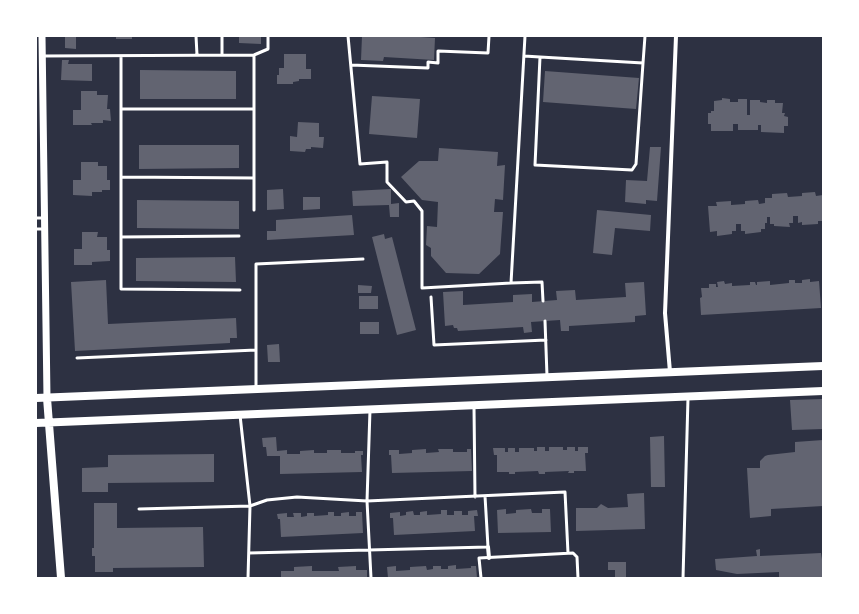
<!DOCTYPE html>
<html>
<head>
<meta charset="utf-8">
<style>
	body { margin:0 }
	#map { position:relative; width:859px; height:614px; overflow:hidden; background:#2d3142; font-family:Jost,sans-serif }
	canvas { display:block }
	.frame { position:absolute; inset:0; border:37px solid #fff; pointer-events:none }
</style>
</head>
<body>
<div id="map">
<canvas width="859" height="614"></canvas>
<div class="frame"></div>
</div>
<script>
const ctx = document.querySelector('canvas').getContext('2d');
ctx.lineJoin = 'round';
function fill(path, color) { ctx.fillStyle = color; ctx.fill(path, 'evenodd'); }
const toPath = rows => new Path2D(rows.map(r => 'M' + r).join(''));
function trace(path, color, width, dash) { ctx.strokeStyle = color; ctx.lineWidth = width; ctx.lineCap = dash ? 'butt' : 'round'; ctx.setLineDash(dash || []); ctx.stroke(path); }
fill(toPath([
	[65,36,76,36,76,49,65,48],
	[116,36,132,36,132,39,116,39],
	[239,36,261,36,261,44,239,43],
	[362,36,407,36,435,38,434,60,384,57,383,61,361,60],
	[284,54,306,54,306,69,311,69,311,79,299,79,299,81,293,82,293,84,277,84,277,75,279,75,279,68,284,68],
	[62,60,69,60,68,64,92,64,92,81,61,80],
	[140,70,236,71,236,99,140,99],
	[545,71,639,78,636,109,543,102],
	[81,91,97,91,97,95,108,95,107,109,110,109,111,121,103,120,103,123,91,123,92,125,73,125,73,110,81,110],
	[372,96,420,99,417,138,369,134],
	[722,98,730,99,730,102,738,102,738,99,747,99,747,115,750,115,750,100,760,100,760,102,767,103,767,100,775,100,775,103,783,103,782,113,785,113,784,116,788,117,788,126,784,126,784,133,761,132,761,125,758,125,758,130,738,130,738,124,733,124,733,131,711,131,711,124,708,124,708,113,711,113,711,111,714,111,714,101,722,100],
	[298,122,319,123,319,137,324,137,323,148,311,147,311,149,306,149,305,152,290,151,290,136,297,137],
	[139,145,239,145,239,168,139,169],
	[650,147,661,147,657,201,646,200,646,204,625,202,626,180,647,181],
	[439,148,498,152,497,166,505,165,503,200,495,199,494,212,503,212,500,254,479,274,446,273,431,256,431,248,426,245,427,226,437,227,438,202,422,200,401,177,419,161,438,161],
	[81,162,98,162,98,166,107,166,107,180,110,180,110,190,102,190,102,192,92,192,92,196,73,195,73,180,81,180],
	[283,189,284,209,267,210,267,190],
	[391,189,391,204,399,203,399,217,390,217,389,205,353,206,352,191],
	[815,192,816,196,823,195,823,221,818,221,818,224,802,225,802,222,798,223,798,216,793,216,793,223,789,223,790,227,774,226,774,224,770,224,770,217,767,217,767,223,765,223,765,229,761,229,761,232,745,234,745,231,741,231,741,224,736,224,736,231,732,231,732,234,717,236,717,231,710,232,708,206,717,206,716,202,731,201,731,205,745,204,745,201,758,200,759,204,765,203,765,198,772,198,772,194,787,193,788,197,802,196,802,193],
	[303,197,320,197,320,209,303,210],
	[137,200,239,201,239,229,137,228],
	[597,210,651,215,650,231,615,228,612,255,593,253],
	[352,215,354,235,267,240,267,231,276,231,276,220],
	[82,232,98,232,97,237,107,237,107,250,110,250,110,261,92,262,92,265,74,265,74,249,82,249],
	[384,234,385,239,392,237,416,330,397,335,372,237],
	[235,257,236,282,136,281,136,258],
	[810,279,810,282,819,281,821,308,701,315,700,298,702,297,701,288,709,288,709,284,716,284,716,287,718,287,717,282,724,281,725,284,732,283,732,286,750,285,750,282,755,282,756,285,757,285,757,282,770,281,770,285,789,283,789,280,795,280,795,283,802,283,802,280],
	[106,280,108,324,236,318,237,338,230,338,230,343,75,351,71,282],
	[644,282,646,315,635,316,635,322,569,326,569,331,561,331,560,320,531,322,532,332,524,333,523,327,458,331,457,328,454,328,453,325,445,326,443,292,463,291,463,305,513,302,513,295,532,294,532,302,557,300,556,291,575,290,576,300,626,297,625,283],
	[358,285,372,286,371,293,358,293],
	[359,296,378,296,378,309,359,309],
	[360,322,379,322,379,334,360,334],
	[279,344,280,362,268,362,267,345],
	[823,399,823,429,792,430,790,400],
	[664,436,665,487,651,487,650,437],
	[276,437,277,451,287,450,287,454,300,454,300,451,314,450,314,453,327,453,327,450,341,450,341,453,355,453,355,451,363,451,363,455,361,455,362,472,280,474,280,456,267,456,266,447,263,447,262,438],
	[823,440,823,506,771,509,771,516,750,518,747,468,760,468,760,461,765,456,768,455,795,452,795,442],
	[537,447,545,447,545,451,549,451,549,447,563,447,563,450,567,450,567,447,575,447,575,451,578,451,578,447,588,447,588,453,585,453,586,471,574,471,574,473,568,473,569,471,545,472,545,474,539,474,538,471,515,472,515,474,509,474,509,472,497,472,497,455,494,455,493,448,505,448,505,452,508,452,508,448,515,448,515,452,519,452,519,448,534,448,534,451,537,451],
	[426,449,426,453,439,452,438,449,453,449,453,452,467,452,467,449,471,449,472,471,392,473,391,455,389,455,389,450,399,450,399,454,412,453,412,450],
	[214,454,214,482,108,483,108,492,82,492,82,468,108,467,108,455],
	[644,493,645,529,576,531,576,508,597,508,601,504,608,508,628,507,627,494],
	[94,503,117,503,117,528,203,527,204,567,113,568,113,572,95,572,95,556,92,556,92,548,94,548],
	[506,509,506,514,516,513,516,510,531,509,532,513,542,513,542,509,550,509,551,532,498,533,497,510],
	[441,510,447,510,447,515,454,515,454,511,462,511,462,515,468,515,468,511,477,510,478,516,474,516,475,531,394,535,393,518,390,518,390,513,400,512,400,516,406,515,406,512,413,511,414,515,420,515,420,512,427,511,427,515,441,514],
	[328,512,334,512,334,516,341,516,341,513,349,512,349,516,356,516,356,512,362,512,363,533,281,537,280,519,278,519,277,514,287,513,287,517,294,517,293,513,301,513,301,517,307,516,307,513,314,513,314,516,328,515],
	[760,549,760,556,821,553,823,566,823,578,779,578,779,572,737,574,716,570,715,559,757,556,756,550],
	[608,562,626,562,626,578,615,578,615,570,608,570],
	[456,565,456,569,471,568,471,566,476,566,477,578,388,578,387,567,396,566,396,571,410,570,410,567,426,566,427,570,433,569,433,566,441,566,441,569,448,569,448,566],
	[312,566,312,571,339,571,338,567,356,566,356,570,367,570,367,578,281,578,281,571,294,571,294,567]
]), '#626471');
trace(toPath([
	[196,36,197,55],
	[222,36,222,55],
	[348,36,360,164,387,162,387,182,406,202,414,201,422,211,422,288,511,283],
	[525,36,511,283,542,282,543,301],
	[42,56,254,55,268,49,268,36],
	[121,56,121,289,240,290],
	[524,56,540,57,643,63,636,164,632,170,535,165,540,57],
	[643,63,645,36],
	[351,65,428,68,428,62,438,63,438,51,488,53,489,36],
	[121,109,254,109],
	[121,177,254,178],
	[254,210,254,55],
	[36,218,44,218],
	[36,229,44,229],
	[121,237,239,236],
	[431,297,434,345,546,340],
	[545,321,547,376],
	[77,358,256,350],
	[256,387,256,264,363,259],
	[474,407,475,497],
	[370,410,367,501,371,578],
	[240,415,250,506,248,578],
	[139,509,250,506,267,500,297,497,367,501,565,492,568,553],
	[249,553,488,547,485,496],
	[481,578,479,558,573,553,577,557,578,578],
	[683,578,688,398]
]), '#fff', 3);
trace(toPath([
	[670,372,665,313,676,36],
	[488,547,489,558]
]), '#fff', 4);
trace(toPath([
	[42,36,47,398]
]), '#fff', 7);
trace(toPath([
	[36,398,823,366],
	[47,398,61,578],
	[36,423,823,391]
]), '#fff', 8);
</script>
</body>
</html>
